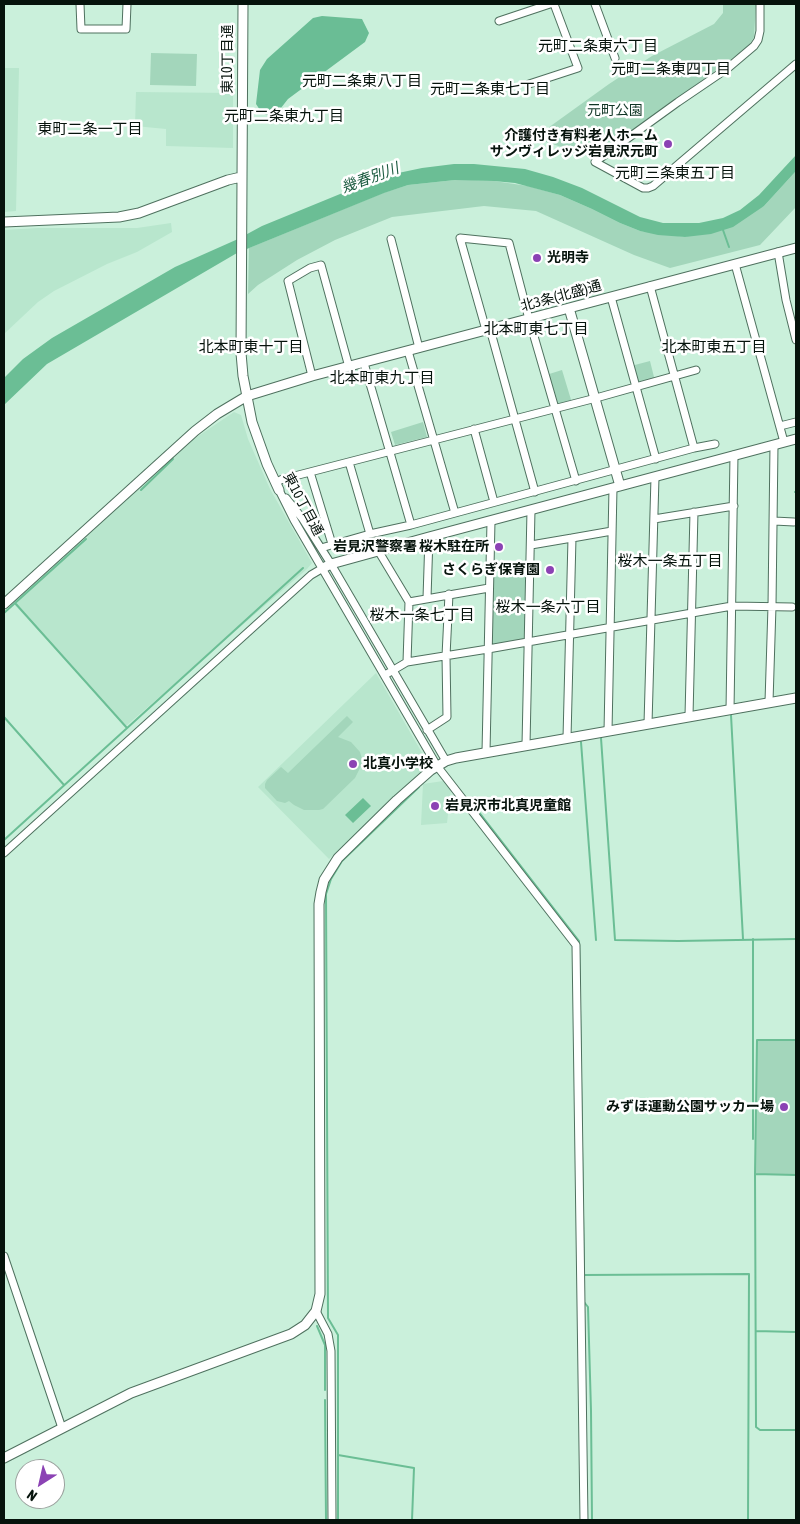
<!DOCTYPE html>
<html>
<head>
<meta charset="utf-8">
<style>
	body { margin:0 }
	#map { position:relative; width:800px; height:1524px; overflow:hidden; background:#caf0db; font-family:"Asap Condensed",sans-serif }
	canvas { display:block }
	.frame { position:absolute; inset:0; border:5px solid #06130c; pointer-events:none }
	.north { position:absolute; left:15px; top:1459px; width:50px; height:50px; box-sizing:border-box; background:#fff; border:1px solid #9ba19e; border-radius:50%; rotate:215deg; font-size:14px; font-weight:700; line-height:20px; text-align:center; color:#06130c }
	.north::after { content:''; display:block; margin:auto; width:18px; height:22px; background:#8b42b4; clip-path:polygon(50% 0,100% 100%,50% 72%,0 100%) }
</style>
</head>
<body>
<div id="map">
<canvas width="800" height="1524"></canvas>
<div class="frame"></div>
<div class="north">N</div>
</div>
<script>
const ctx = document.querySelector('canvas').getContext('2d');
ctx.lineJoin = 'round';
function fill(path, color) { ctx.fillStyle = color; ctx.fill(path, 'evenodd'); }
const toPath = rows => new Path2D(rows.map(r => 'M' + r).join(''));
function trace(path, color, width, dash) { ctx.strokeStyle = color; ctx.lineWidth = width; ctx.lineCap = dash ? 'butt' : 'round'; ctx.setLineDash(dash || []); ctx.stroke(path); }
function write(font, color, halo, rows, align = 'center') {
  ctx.font = font + ' "Asap Condensed","Noto Sans JP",sans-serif'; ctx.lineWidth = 5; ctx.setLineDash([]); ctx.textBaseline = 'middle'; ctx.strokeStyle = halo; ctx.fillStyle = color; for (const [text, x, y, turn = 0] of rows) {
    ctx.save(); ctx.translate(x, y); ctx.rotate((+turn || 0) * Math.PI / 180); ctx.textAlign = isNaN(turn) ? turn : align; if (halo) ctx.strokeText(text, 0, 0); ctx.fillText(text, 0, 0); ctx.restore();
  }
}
fill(toPath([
	[4,68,19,68,16,211,4,212],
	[136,92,233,93,233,148,166,146,166,129,135,126],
	[171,223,172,232,137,252,107,264,54,291,38,302,4,334,4,230,38,228,137,228],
	[234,412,241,415,248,439,270,489,312,563,307,569,126,726,12,602,188,443],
	[376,673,425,758,424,769,329,859,258,787],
	[443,781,451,788,447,823,421,825,423,784]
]), '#b8e6cd');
fill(toPath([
	[723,4,756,4,754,37,748,47,595,158,534,138,609,84,652,56,714,24,723,13],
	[151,53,197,54,196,86,150,85],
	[796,171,796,207,760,245,670,268,634,255,536,211,484,206,392,217,335,240,297,260,258,285,248,294,249,248,383,193,408,185,455,180,472,180,494,181,528,186,560,195,592,209,620,223,640,231,685,237,764,206],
	[650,361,655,381,636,386,631,366],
	[562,370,572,403,555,408,546,375],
	[423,422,427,437,395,445,391,432],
	[530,570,528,642,488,649,490,578],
	[347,716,353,722,338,737,351,742,360,752,362,759,361,766,355,778,323,809,319,810,304,810,294,805,289,801,285,803,277,801,265,788,265,784,267,780,281,767,288,773],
	[757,1041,796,1041,796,1174,755,1174]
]), '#a3d6bb');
fill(toPath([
	[322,16,362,19,369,33,365,42,288,99,277,113,271,117,262,113,256,104,260,70,267,59,313,18]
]), '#6abd95');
fill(toPath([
	[796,155,796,171,764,206,733,227,711,234,685,237,658,235,640,231,620,223,592,209,560,195,515,183,494,181,455,180,408,185,384,193,237,253,47,364,4,405,4,378,23,359,52,338,175,267,238,239,262,226,384,176,422,168,454,164,474,164,525,169,553,177,582,188,640,217,663,223,699,223,723,218,740,210,759,195],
	[363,798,371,806,353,823,345,815]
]), '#6bbe95');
trace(toPath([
	[723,230,729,247],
	[141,490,173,459],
	[795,492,796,492],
	[15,603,127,728],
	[4,613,86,539],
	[731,715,743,939],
	[4,717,64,785],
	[601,738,615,940,678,941,796,939],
	[581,742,596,940],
	[475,807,579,941,584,1282],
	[4,840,303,568],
	[796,1040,757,1040,755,1174,796,1175],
	[753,1139,753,939],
	[755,1174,756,1427,760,1430,796,1430],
	[584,1275,749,1274,748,1520],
	[584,1302,588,1307,591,1411,592,1520],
	[317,1326,325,1345,325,1390],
	[756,1331,796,1332],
	[325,1400,326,1520],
	[338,1455,414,1468,412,1520],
	[338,1520,338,1335,328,1318,326,894,331,879,342,861,419,787]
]), '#6bbe95', 2);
const minor = toPath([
	[80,4,81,29,126,29,127,4],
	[595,4,615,58],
	[760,4,760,31,758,40,754,46,728,68,678,102,595,162,643,188,648,188,653,186,796,64],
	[499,21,550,4],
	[529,84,578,68,554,4],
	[391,239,419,348],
	[778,252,786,300,796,340],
	[735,264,784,442],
	[611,297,656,459],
	[490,329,535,492],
	[486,330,460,238,509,243,529,319,576,481],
	[408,351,455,513],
	[364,363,411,525],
	[312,376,288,281,310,268,321,265,349,367],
	[780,426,796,422],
	[474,429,494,502],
	[694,448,715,444],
	[349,462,370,534],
	[310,472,332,544],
	[276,482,283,479,596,398,696,370],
	[279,490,294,520,437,766,576,945,584,1520],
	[286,498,302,518,331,564,446,761],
	[654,519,734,506],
	[774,521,794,522],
	[531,545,572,538],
	[321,548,370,534,411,525,694,448,650,286],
	[379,552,409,602,407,662],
	[427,598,429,537],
	[409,602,489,588],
	[385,675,407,662,488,649,692,613,732,606,792,607],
	[769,702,772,606,774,445],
	[730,710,734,455],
	[689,716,694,512],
	[648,724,655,477],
	[427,730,447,717,446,656,449,594],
	[608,731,613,488],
	[567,738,572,538,612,531],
	[526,745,531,510],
	[486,752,491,521],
	[4,853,311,575,323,568],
	[4,1256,62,1428],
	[316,1311,328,1334,331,1351,332,1520]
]);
const tertiary = toPath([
	[243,4,241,353,243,376,252,422,267,464,279,490],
	[4,222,119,217,139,213,228,180,241,177],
	[569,308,620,486],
	[323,568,331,564,429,537,796,439],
	[4,604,195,431,217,414,247,396,312,376,796,248],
	[4,1458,131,1393,291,1334,305,1325,316,1311,320,1294,319,904,321,892,324,880,338,858,397,800,431,770,446,761,456,758,796,698]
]);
trace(minor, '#4f715f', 9);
trace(tertiary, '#4f715f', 11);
trace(minor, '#fff', 7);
trace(tertiary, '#fff', 9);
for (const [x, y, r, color] of [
	[668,144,5,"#8b42b4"],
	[537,258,5,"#8b42b4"],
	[499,547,5,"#8b42b4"],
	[550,570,5,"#8b42b4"],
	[353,764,5,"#8b42b4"],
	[435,806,5,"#8b42b4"],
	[784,1107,5,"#8b42b4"]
]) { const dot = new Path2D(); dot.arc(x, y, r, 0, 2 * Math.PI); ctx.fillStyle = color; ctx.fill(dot); trace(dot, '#fff', 2); }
write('14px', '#06130c', '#fff', [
	["東10丁目通",228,59,-90],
	["北3条(北盛)通",561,296,-15],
	["東10丁目通",303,504,62]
]);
write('14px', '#103525', '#fff', [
	["元町公園",615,111]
]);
write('bold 14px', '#06130c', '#fff', [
	["介護付き有料老人ホーム",658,136],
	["サンヴィレッジ岩見沢元町",658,152],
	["光明寺",547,258,"left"],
	["岩見沢警察署 桜木駐在所",489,547],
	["さくらぎ保育園",540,570],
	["北真小学校",363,764,"left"],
	["岩見沢市北真児童館",445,806,"left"],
	["みずほ運動公園サッカー場",774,1107]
], 'right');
write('15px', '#06130c', '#fff', [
	["元町二条東六丁目",598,46],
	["元町二条東四丁目",671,69],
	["元町二条東八丁目",362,81],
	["元町二条東七丁目",490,89],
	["元町二条東九丁目",284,116],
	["東町二条一丁目",90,129],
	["元町三条東五丁目",675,173],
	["北本町東七丁目",536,329],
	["北本町東十丁目",251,347],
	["北本町東五丁目",714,347],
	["北本町東九丁目",382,378],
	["桜木一条五丁目",670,561],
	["桜木一条六丁目",548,607],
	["桜木一条七丁目",422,615]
]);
write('italic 15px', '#1c5b40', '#fff', [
	["幾春別川",370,178,-20]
]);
</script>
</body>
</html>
